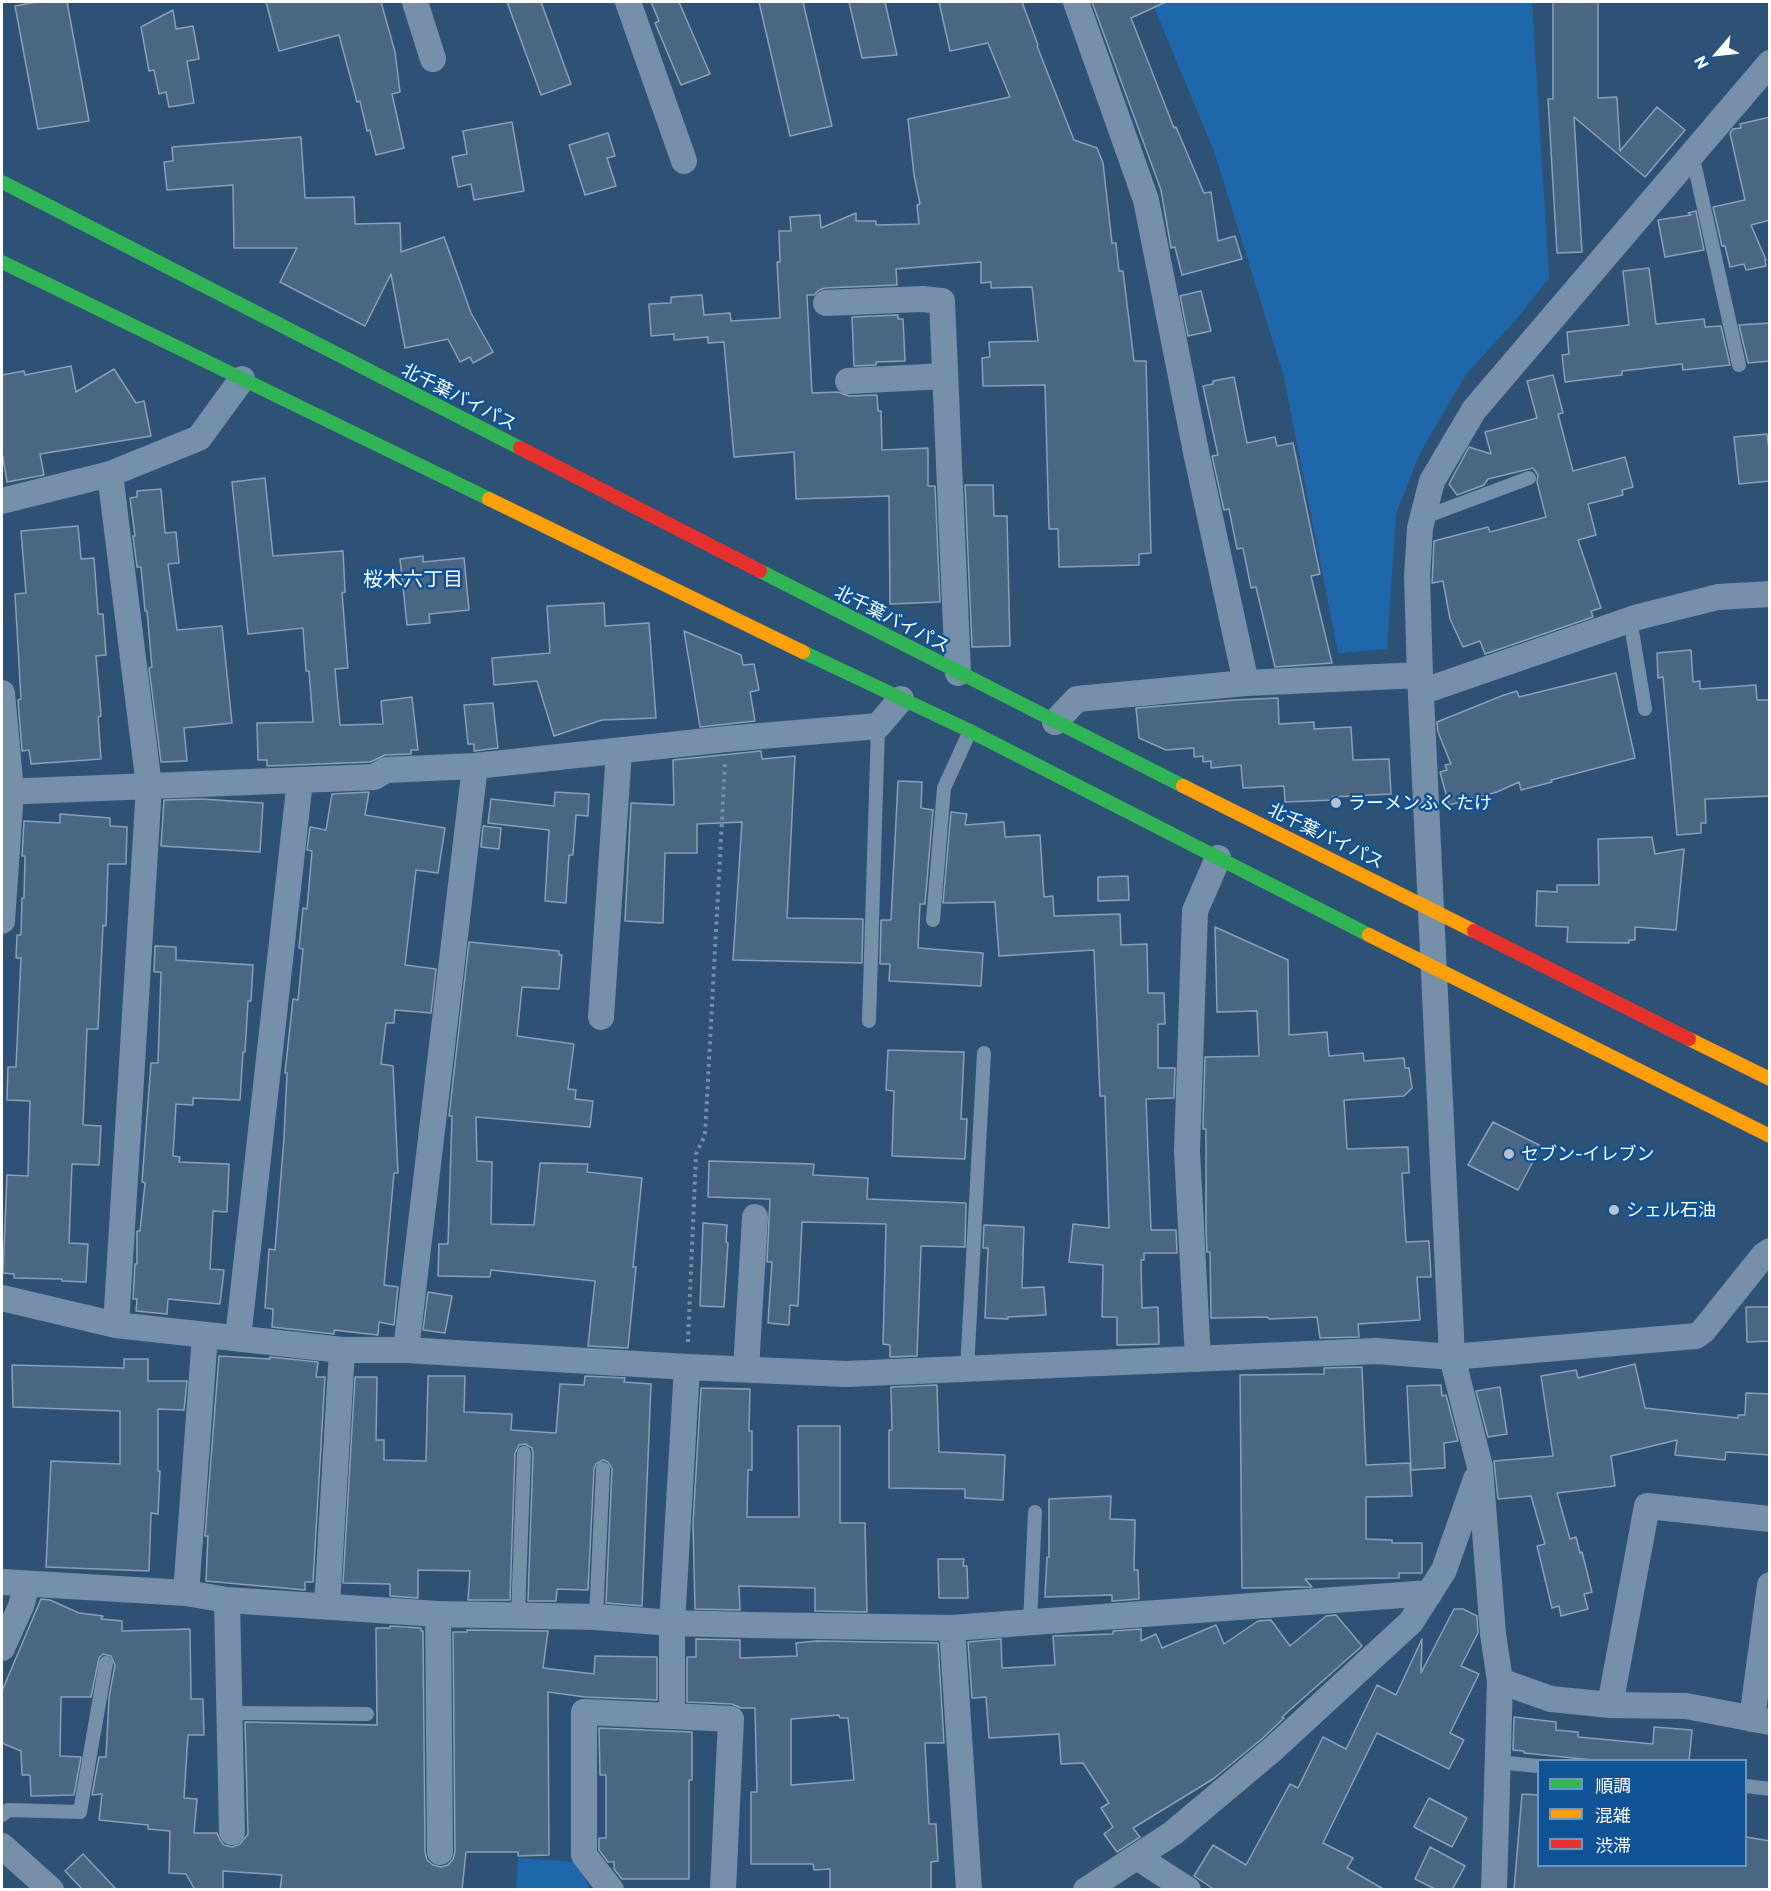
<!DOCTYPE html>
<html>
<head>
<meta charset="utf-8">
<style>
	body { margin:0 }
	#map { position:relative; width:1771px; height:1891px; overflow:hidden; background:#2e5276; font-family:Commissioner,"Noto Sans JP",sans-serif }
	canvas { display:block }
	.frame { position:absolute; inset:0; border:3px solid #fff; pointer-events:none }
	.legend { position:absolute; left:1537px; top:1759px; width:210px; height:108px; box-sizing:border-box; background:#0f5295; border:2px solid #6f97bf; margin:0; padding:8px 10px; list-style:none; font-size:18px; color:#fff }
	.legend li { display:flex; align-items:center; gap:12px; height:30px }
	.legend b { width:30px; border:2px solid #6f97bf }
	.north { position:absolute; left:1687px; top:24px; width:60px; height:60px; -webkit-text-stroke:4px #0f5295; paint-order:stroke; rotate:242deg; font-size:16px; font-weight:700; line-height:24px; text-align:center; color:#fff }
	.north::after { content:''; display:block; margin:auto; width:21px; height:27px; background:#fff; clip-path:polygon(50% 0,100% 100%,50% 72%,0 100%) }
</style>
</head>
<body>
<div id="map">
<canvas width="1771" height="1891"></canvas>
<div class="frame"></div>
<ul class="legend">
<li><b style="height:8px;background:#30b455"></b>順調</li>
<li><b style="height:8px;background:#ff9f0a"></b>混雑</li>
<li><b style="height:8px;background:#e5322d"></b>渋滞</li>
</ul>
<div class="north">N</div>
</div>
<script>
const ctx = document.querySelector('canvas').getContext('2d');
ctx.lineJoin = 'round';
function fill(path, color) { ctx.fillStyle = color; ctx.fill(path, 'evenodd'); }
const toPath = rows => new Path2D(rows.map(r => 'M' + r).join(''));
function trace(path, color, width, dash) { ctx.strokeStyle = color; ctx.lineWidth = width; ctx.lineCap = dash ? 'butt' : 'round'; ctx.setLineDash(dash || []); ctx.stroke(path); }
function write(font, color, halo, rows, align = 'center') {
  ctx.font = font + ' Commissioner,"Noto Sans JP",sans-serif'; ctx.lineWidth = 5; ctx.setLineDash([]); ctx.textBaseline = 'middle'; ctx.strokeStyle = halo; ctx.fillStyle = color; for (const [text, x, y, turn = 0] of rows) {
    ctx.save(); ctx.translate(x, y); ctx.rotate((+turn || 0) * Math.PI / 180); ctx.textAlign = isNaN(turn) ? turn : align; if (halo) ctx.strokeText(text, 0, 0); ctx.fillText(text, 0, 0); ctx.restore();
  }
}
fill(toPath([
	[1152,2,1532,2,1549,278,1514,322,1467,373,1420,453,1396,514,1387,649,1338,653,1284,377,1215,154],
	[518,1858,577,1862,590,1889,516,1890]
]), '#1f67ab');
const building = toPath([
	[37,2,67,2,89,121,38,129,15,6,37,2],
	[266,2,381,2,395,52,400,92,392,94,404,148,376,155,370,130,367,131,360,101,357,102,339,35,279,51,266,2],
	[507,2,541,2,571,84,541,95,507,2],
	[651,2,679,2,710,74,681,85,655,23,659,21,651,2],
	[759,2,803,2,832,126,790,136,759,2],
	[849,2,885,2,897,55,862,58,849,2],
	[939,2,1022,2,1038,45,1037,46,1074,140,1097,148,1103,163,1112,243,1116,243,1119,271,1123,271,1134,361,1146,361,1151,553,1139,554,1139,565,1059,567,1058,529,1049,529,1045,385,983,386,982,358,990,357,989,342,1038,341,1032,287,991,288,991,282,981,283,981,262,896,269,897,285,825,288,819,290,814,295,807,295,812,393,838,392,849,396,877,395,878,411,881,411,882,450,928,448,928,486,935,486,940,602,890,604,889,496,796,499,794,452,734,457,724,342,708,343,708,337,674,340,674,334,651,336,649,304,671,303,671,297,702,295,704,315,730,313,731,321,780,318,777,262,780,262,779,231,791,231,790,217,820,215,821,228,856,213,856,221,876,221,876,225,919,224,917,205,920,204,914,175,908,119,1010,97,988,43,950,51,939,2],
	[1092,2,1166,2,1131,18,1174,128,1176,127,1204,193,1211,192,1218,241,1235,236,1242,259,1182,275,1175,247,1171,248,1161,190,1092,2],
	[1553,2,1598,2,1598,98,1617,97,1620,151,1657,107,1685,130,1645,177,1574,117,1582,252,1557,253,1548,99,1553,99,1553,2],
	[173,10,176,29,193,26,199,59,187,61,194,103,169,107,166,92,159,94,154,70,149,71,141,27,173,10],
	[1770,117,1770,220,1751,225,1766,260,1765,260,1766,266,1746,270,1744,264,1730,267,1725,246,1722,246,1713,207,1745,200,1730,133,1733,129,1741,128,1740,124,1770,117],
	[512,122,524,191,474,200,471,184,458,187,452,157,467,154,463,131,512,122],
	[608,133,615,156,607,158,616,186,585,195,569,145,608,133],
	[301,137,305,198,354,197,355,224,400,223,401,252,444,237,471,313,493,352,473,363,470,357,460,362,448,339,405,348,391,274,365,326,280,282,297,248,234,248,233,185,167,190,164,162,173,161,172,147,301,137],
	[1696,211,1704,250,1665,257,1658,220,1691,215,1688,213,1696,211],
	[1649,268,1656,324,1704,319,1705,327,1721,326,1730,365,1683,370,1682,364,1622,371,1622,375,1565,382,1562,355,1569,354,1567,332,1629,325,1623,271,1649,268],
	[1201,291,1211,331,1188,336,1180,296,1201,291],
	[898,315,898,319,903,319,905,361,876,362,876,365,854,366,852,317,898,315],
	[1770,323,1770,361,1748,363,1739,325,1770,323],
	[71,366,76,392,114,369,136,403,144,401,151,436,40,454,44,475,7,482,2,452,2,375,24,371,25,375,71,366],
	[1553,375,1563,413,1558,414,1573,471,1625,457,1633,487,1622,490,1623,495,1588,504,1596,535,1578,540,1601,608,1591,611,1593,617,1485,654,1480,641,1463,647,1450,619,1443,581,1432,583,1434,541,1488,527,1490,532,1546,517,1537,482,1538,475,1533,468,1488,479,1484,485,1457,495,1449,484,1469,447,1491,454,1485,432,1537,418,1527,381,1553,375],
	[1234,377,1247,443,1275,437,1277,446,1293,443,1320,574,1311,576,1332,663,1275,667,1256,587,1251,588,1243,548,1237,549,1229,509,1224,510,1212,456,1218,455,1203,386,1213,384,1213,381,1234,377],
	[1767,434,1770,458,1770,481,1739,484,1734,437,1767,434],
	[265,478,273,556,343,551,345,592,342,593,348,668,335,669,340,725,383,724,381,701,412,697,418,750,411,750,411,754,385,755,370,762,267,766,267,760,258,760,257,723,313,722,309,671,306,671,303,628,248,634,232,482,265,478],
	[965,485,993,485,994,516,1007,516,1010,646,972,647,965,485],
	[161,489,165,533,176,532,179,563,168,564,177,630,222,626,232,723,184,728,187,761,161,762,149,668,152,667,147,611,145,611,141,567,137,567,133,536,135,536,130,498,137,497,137,491,161,489],
	[78,526,81,559,94,558,98,614,103,614,106,655,96,656,101,716,98,717,101,759,31,764,29,750,22,751,18,700,21,699,15,594,26,593,21,531,78,526],
	[423,556,423,562,464,558,469,610,429,614,430,623,407,625,400,559,423,556],
	[604,603,605,626,649,623,656,718,602,720,554,736,537,681,494,685,492,658,550,653,547,606,604,603],
	[684,631,741,655,743,665,754,664,759,690,750,692,755,721,700,727,684,631],
	[1691,650,1693,682,1700,681,1700,689,1756,685,1757,700,1770,700,1770,796,1705,799,1706,823,1701,823,1701,833,1677,835,1663,677,1658,678,1657,653,1691,650],
	[1616,673,1635,758,1551,780,1552,782,1521,790,1519,782,1497,792,1449,805,1440,772,1447,770,1445,765,1451,764,1438,732,1437,722,1504,695,1517,691,1519,697,1616,673],
	[1278,698,1279,724,1314,722,1314,729,1351,727,1353,760,1389,759,1391,794,1332,797,1332,800,1285,802,1284,786,1243,788,1241,765,1211,768,1211,761,1203,762,1203,756,1194,757,1194,748,1166,750,1139,738,1136,708,1234,700,1278,698],
	[493,703,498,748,474,751,474,744,468,744,464,705,493,703],
	[761,751,762,759,795,756,787,918,863,919,862,963,733,960,742,822,697,824,697,853,665,853,663,923,625,921,631,803,674,805,673,760,761,751],
	[898,781,922,782,921,808,933,810,925,904,920,904,918,948,983,953,981,986,889,981,890,964,880,964,881,920,891,920,898,781],
	[369,792,365,815,445,828,438,873,416,870,405,965,436,969,431,1013,395,1010,394,1023,386,1023,381,1064,393,1066,398,1173,394,1173,384,1285,398,1287,394,1325,379,1322,378,1335,334,1330,334,1334,272,1327,273,1309,265,1308,269,1249,275,1250,284,1138,287,1073,285,1073,293,999,298,1000,303,949,299,948,303,908,307,909,312,851,307,850,310,827,326,830,332,794,369,792],
	[555,792,589,794,588,816,576,815,573,855,569,855,566,903,545,901,549,830,488,823,491,799,554,806,555,792],
	[201,799,263,803,260,852,161,846,164,800,201,799],
	[951,812,967,814,965,825,1004,822,1005,837,1040,835,1044,897,1053,896,1054,916,1120,914,1121,945,1147,944,1148,993,1164,993,1165,1024,1158,1024,1158,1068,1175,1068,1174,1098,1146,1099,1151,1230,1176,1230,1177,1253,1144,1253,1144,1260,1141,1260,1142,1308,1158,1307,1159,1344,1117,1345,1117,1317,1102,1317,1103,1265,1069,1262,1073,1224,1109,1228,1105,1096,1100,1096,1094,950,999,956,995,902,943,903,951,812],
	[60,814,110,818,110,826,127,827,126,864,108,864,106,926,103,925,98,1029,87,1029,83,1125,101,1126,99,1165,72,1164,69,1243,88,1244,86,1282,62,1281,62,1279,14,1278,14,1274,3,1273,7,1175,28,1176,30,1101,7,1100,8,1067,16,1067,21,958,16,958,17,935,21,935,22,898,24,898,25,856,22,856,24,821,60,823,60,814],
	[483,826,501,828,499,849,481,847,483,826],
	[1652,837,1655,854,1684,849,1676,930,1635,927,1635,940,1629,940,1629,943,1567,942,1568,927,1536,926,1537,891,1557,892,1557,885,1599,885,1598,839,1652,837],
	[1128,876,1129,900,1098,901,1098,877,1128,876],
	[1215,927,1288,960,1289,1035,1327,1032,1329,1056,1363,1053,1364,1061,1404,1058,1405,1068,1409,1068,1412,1088,1404,1096,1344,1100,1347,1149,1408,1147,1409,1173,1402,1173,1406,1242,1429,1241,1431,1277,1417,1277,1420,1320,1358,1324,1359,1337,1320,1338,1317,1317,1269,1319,1268,1317,1211,1318,1210,1252,1207,1252,1206,1229,1206,1129,1203,1129,1203,1123,1205,1057,1259,1056,1257,1011,1217,1012,1215,927],
	[469,942,559,951,559,955,562,955,559,989,522,987,517,1036,574,1044,568,1089,576,1090,575,1099,593,1101,590,1127,476,1117,477,1161,492,1162,491,1224,534,1225,540,1163,588,1164,587,1172,642,1178,633,1267,636,1267,628,1348,588,1346,595,1281,491,1270,490,1277,438,1276,439,1244,448,1244,452,1116,449,1116,469,942],
	[155,946,176,947,176,960,253,965,251,1001,248,1001,245,1052,243,1052,240,1100,193,1098,193,1105,176,1104,173,1156,180,1157,179,1162,229,1164,227,1212,213,1211,210,1269,224,1270,220,1304,168,1299,167,1314,136,1311,137,1299,133,1299,135,1264,137,1264,137,1231,140,1231,145,1183,142,1182,151,1063,158,1063,161,972,154,972,155,946],
	[888,1050,964,1052,961,1119,967,1119,965,1159,892,1156,894,1091,886,1090,888,1050],
	[1493,1122,1541,1146,1518,1190,1468,1165,1493,1122],
	[709,1161,814,1164,813,1175,868,1178,867,1199,966,1203,965,1247,921,1246,917,1356,890,1357,890,1345,883,1344,886,1224,802,1222,798,1306,790,1305,789,1325,768,1323,772,1262,767,1262,770,1199,708,1197,709,1161],
	[703,1223,727,1225,726,1242,728,1243,724,1307,700,1306,703,1223],
	[984,1225,1024,1227,1022,1288,1044,1287,1046,1315,1008,1317,1008,1319,985,1318,988,1248,983,1248,984,1225],
	[428,1292,452,1296,445,1333,423,1330,428,1292],
	[1746,1307,1770,1307,1770,1341,1747,1342,1746,1307],
	[219,1356,270,1359,270,1357,318,1362,316,1377,325,1377,313,1582,305,1582,305,1590,206,1581,208,1536,205,1536,219,1356],
	[124,1359,148,1359,148,1381,187,1381,184,1410,158,1409,158,1471,160,1471,158,1514,151,1513,149,1571,46,1567,51,1461,120,1464,120,1411,13,1407,12,1365,124,1368,124,1359],
	[1635,1364,1645,1408,1738,1418,1738,1415,1745,1415,1746,1393,1770,1394,1770,1455,1726,1452,1725,1460,1675,1455,1677,1440,1611,1456,1615,1486,1557,1493,1570,1539,1576,1537,1580,1553,1582,1552,1592,1592,1584,1594,1588,1609,1561,1616,1559,1606,1552,1608,1537,1546,1545,1544,1531,1496,1498,1499,1494,1461,1553,1456,1541,1376,1576,1370,1578,1378,1635,1364],
	[1362,1367,1366,1465,1410,1463,1412,1496,1366,1497,1366,1539,1392,1540,1392,1543,1422,1543,1422,1573,1399,1573,1399,1578,1305,1579,1312,1587,1242,1588,1240,1375,1324,1374,1324,1368,1362,1367],
	[428,1376,465,1376,464,1412,512,1414,511,1430,556,1433,560,1384,584,1385,585,1376,625,1378,624,1382,651,1384,642,1606,606,1603,612,1469,608,1462,603,1460,596,1464,594,1469,588,1590,557,1589,556,1601,528,1601,533,1453,532,1448,525,1444,519,1445,515,1453,510,1600,468,1600,470,1571,418,1570,418,1598,390,1596,390,1584,343,1583,355,1377,377,1377,376,1440,384,1440,384,1460,426,1461,428,1376],
	[937,1385,939,1452,1005,1455,1003,1500,965,1498,965,1489,889,1488,889,1430,892,1430,891,1387,937,1385],
	[1441,1385,1442,1396,1446,1395,1458,1441,1444,1443,1445,1468,1411,1470,1407,1386,1441,1385],
	[1500,1387,1507,1434,1488,1437,1476,1391,1500,1387],
	[701,1388,750,1389,749,1431,752,1431,752,1470,748,1470,747,1517,799,1517,798,1426,840,1426,840,1523,865,1523,867,1612,815,1611,815,1588,739,1586,740,1610,695,1609,693,1523,701,1388],
	[1111,1496,1110,1519,1135,1520,1134,1570,1138,1570,1139,1599,1112,1601,1112,1595,1045,1597,1047,1557,1049,1557,1049,1499,1111,1496],
	[938,1559,964,1559,963,1566,967,1566,968,1598,939,1598,938,1559],
	[41,1599,50,1600,79,1613,103,1616,101,1619,122,1621,122,1631,190,1629,191,1699,203,1699,204,1735,188,1735,184,1798,197,1799,194,1833,217,1833,220,1840,224,1845,232,1847,240,1844,248,1834,245,1722,377,1725,376,1628,390,1628,390,1626,421,1628,421,1631,423,1631,425,1852,427,1860,433,1865,441,1867,448,1865,453,1859,455,1852,453,1632,467,1632,467,1630,548,1631,543,1668,594,1674,595,1656,657,1657,657,1700,585,1697,548,1692,549,1855,518,1856,518,1852,466,1852,462,1890,280,1890,282,1875,223,1871,223,1890,195,1890,186,1874,169,1873,170,1831,148,1829,148,1825,99,1820,102,1794,92,1795,99,1757,106,1757,109,1697,115,1665,111,1656,103,1654,99,1658,91,1697,61,1697,60,1756,81,1757,74,1795,31,1796,30,1775,22,1775,21,1751,2,1743,2,1691,41,1599],
	[1454,1609,1463,1609,1477,1616,1478,1633,1461,1666,1479,1674,1450,1733,1464,1740,1449,1769,1377,1733,1323,1843,1353,1858,1347,1868,1385,1890,1215,1890,1194,1876,1213,1845,1246,1865,1290,1784,1298,1788,1323,1737,1346,1749,1377,1685,1396,1695,1422,1639,1421,1673,1454,1609],
	[1336,1615,1362,1646,1282,1717,1284,1718,1263,1738,1213,1779,1133,1828,1140,1837,1117,1852,1104,1834,1113,1827,1101,1808,1109,1803,1083,1763,1061,1764,1059,1734,989,1738,986,1697,972,1698,968,1642,1001,1639,1002,1668,1055,1665,1053,1636,1113,1634,1113,1631,1141,1629,1141,1641,1156,1634,1162,1648,1216,1625,1224,1644,1258,1621,1271,1620,1290,1646,1326,1616,1336,1615],
	[696,1639,740,1640,740,1658,797,1656,796,1643,816,1641,938,1643,944,1743,925,1743,929,1824,936,1824,938,1861,931,1862,931,1890,830,1890,830,1869,814,1870,813,1864,751,1864,751,1792,757,1792,755,1708,741,1708,732,1704,687,1702,687,1657,696,1657,696,1639],
	[839,1715,840,1718,848,1718,854,1780,791,1785,791,1719,839,1715],
	[1514,1717,1556,1722,1556,1730,1578,1732,1578,1737,1653,1744,1654,1727,1692,1730,1689,1761,1603,1761,1524,1753,1524,1751,1513,1750,1514,1717],
	[599,1728,692,1732,692,1780,689,1780,689,1879,622,1879,614,1869,614,1862,608,1862,599,1850,599,1838,606,1838,606,1775,600,1775,599,1728],
	[1522,1794,1539,1795,1539,1866,1746,1866,1746,1837,1770,1841,1770,1890,1514,1890,1522,1794],
	[1429,1798,1467,1818,1452,1847,1414,1827,1429,1798],
	[1430,1847,1465,1866,1452,1890,1437,1890,1415,1879,1430,1847],
	[83,1854,117,1890,83,1890,65,1871,83,1854]
]);
fill(building, '#4a6784');
trace(building, '#8ca1b7', 1.5);
trace(toPath([
	[688,1342,696,1154,705,1135,725,764]
]), '#7690a9', 4, [3, 4.5]);
trace(toPath([
	[1692,154,1739,365],
	[1422,518,1529,478],
	[1630,619,1645,709],
	[933,920,944,788,970,731],
	[869,1021,878,726],
	[967,1369,984,1053],
	[518,1615,524,1453],
	[596,1617,603,1469],
	[1030,1623,1035,1512],
	[230,1713,367,1714],
	[1497,1762,1538,1766],
	[1746,1786,1770,1789],
	[2,1815,8,1810,80,1812,106,1663]
]), '#7690a9', 14);
trace(toPath([
	[415,2,433,59],
	[628,2,684,161],
	[1076,2,1146,200,1197,457,1246,683],
	[826,303,922,299,942,301,958,673],
	[848,381,945,376],
	[110,474,149,786,116,1325],
	[2,501,110,474,199,438,242,379],
	[1421,692,1638,617,1718,597,1770,594],
	[2,693,11,791,2,921],
	[1055,722,1077,699,1246,683,1420,675],
	[2,792,374,777,386,770,475,766,726,739,878,726,901,699],
	[601,1017,619,751],
	[2,1298,116,1325,342,1350,406,1350,687,1367,846,1374,1377,1351,1452,1357,1696,1336,1703,1331,1764,1255,1770,1251],
	[238,1338,300,780],
	[406,1350,475,766],
	[1198,1359,1187,1151,1195,911,1218,858],
	[687,1367,672,1623,672,1716,731,1719,723,1890],
	[746,1369,755,1217],
	[2,1582,186,1593,227,1600,438,1614,596,1617,672,1623,751,1625,952,1628,1430,1593],
	[186,1593,205,1335],
	[227,1600,232,1832],
	[327,1606,342,1350],
	[438,1614,440,1852],
	[952,1628,969,1890],
	[2,1648,21,1606,27,1584],
	[1500,1681,1551,1699,1610,1705,1686,1706,1770,1722],
	[1610,1705,1647,1506,1770,1519],
	[1752,1719,1770,1585],
	[2,1846,51,1890],
	[1137,1857,1188,1890],
	[611,1890,584,1855,584,1712,672,1716],
	[1086,1890,1173,1833,1273,1749,1411,1622,1444,1570,1476,1479],
	[1494,1890,1500,1681,1493,1634,1480,1467,1452,1357,1420,675,1417,577,1420,528,1432,481,1474,410,1770,63]
]), '#7690a9', 26);
trace(toPath([
	[2,182,520,448],
	[2,262,489,499],
	[760,571,1183,786],
	[803,652,970,731,1369,935]
]), '#30b455', 14);
trace(toPath([
	[489,499,803,652],
	[1183,786,1474,931],
	[1369,935,1770,1136],
	[1689,1039,1770,1079]
]), '#ff9f0a', 14);
trace(toPath([
	[520,448,760,571],
	[1474,931,1689,1039]
]), '#e5322d', 14);
for (const [x, y, r, color] of [
	[1336,803,6,"#b6c2cf"],
	[1509,1154,6,"#b6c2cf"],
	[1614,1210,6,"#b6c2cf"]
]) { const dot = new Path2D(); dot.arc(x, y, r, 0, 2 * Math.PI); ctx.fillStyle = color; ctx.fill(dot); trace(dot, '#0f5295', 2); }
write('18px', '#fff', '#0f5295', [
	["北千葉バイパス",459,397,27],
	["北千葉バイパス",892,619,27],
	["北千葉バイパス",1326,836,26]
]);
write('18px', '#fff', '#0f5295', [
	["ラーメンふくたけ",1348,803],
	["セブン-イレブン",1521,1154],
	["シェル石油",1626,1210]
], 'left');
write('20px', '#fff', '#0f5295', [
	["桜木六丁目",413,579]
]);
</script>
</body>
</html>
